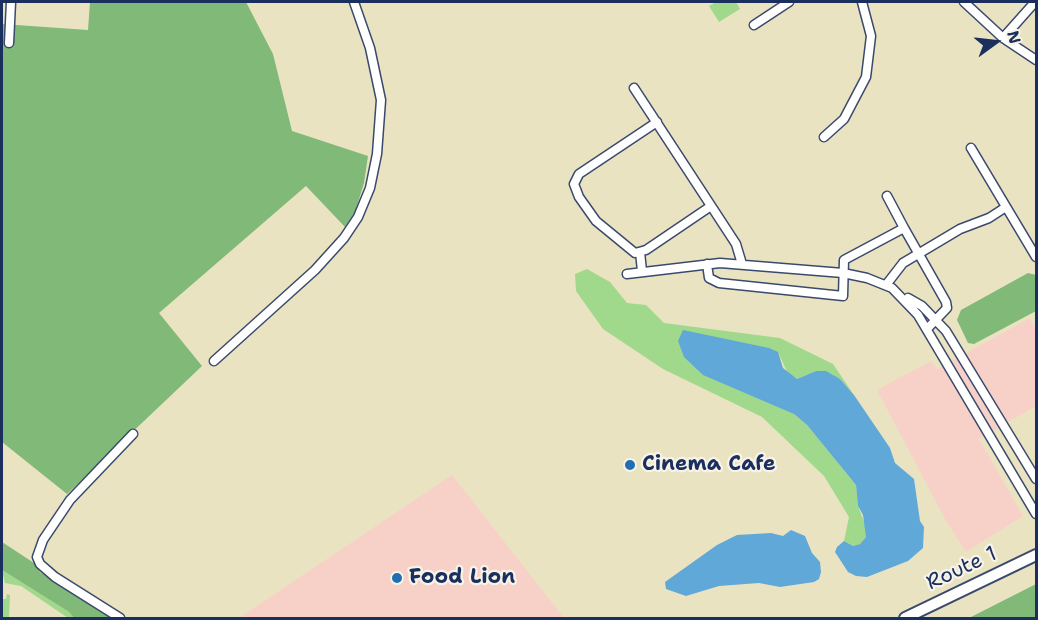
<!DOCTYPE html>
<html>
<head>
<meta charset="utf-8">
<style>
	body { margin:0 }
	#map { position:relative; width:1038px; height:620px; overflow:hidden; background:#eae3c2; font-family:"Shantell Sans",sans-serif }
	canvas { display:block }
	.frame { position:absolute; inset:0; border:3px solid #1b2f5e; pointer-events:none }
	.north { position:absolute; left:966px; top:12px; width:60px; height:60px; -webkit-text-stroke:4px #f7f3e8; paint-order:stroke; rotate:75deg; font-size:16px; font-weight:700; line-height:24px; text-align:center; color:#1b2f5e }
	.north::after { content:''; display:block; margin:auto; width:21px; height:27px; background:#1b2f5e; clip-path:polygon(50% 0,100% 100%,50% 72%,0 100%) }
</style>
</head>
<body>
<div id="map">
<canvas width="1038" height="620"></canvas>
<div class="frame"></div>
<div class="north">N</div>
</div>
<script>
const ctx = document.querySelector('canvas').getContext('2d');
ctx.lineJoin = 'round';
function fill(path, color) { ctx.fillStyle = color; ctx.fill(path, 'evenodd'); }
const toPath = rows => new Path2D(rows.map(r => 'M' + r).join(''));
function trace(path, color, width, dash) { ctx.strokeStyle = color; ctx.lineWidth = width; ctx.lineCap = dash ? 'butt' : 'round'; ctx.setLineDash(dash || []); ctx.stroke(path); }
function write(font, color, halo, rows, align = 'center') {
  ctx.font = font + ' "Shantell Sans",sans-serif'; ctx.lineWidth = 4.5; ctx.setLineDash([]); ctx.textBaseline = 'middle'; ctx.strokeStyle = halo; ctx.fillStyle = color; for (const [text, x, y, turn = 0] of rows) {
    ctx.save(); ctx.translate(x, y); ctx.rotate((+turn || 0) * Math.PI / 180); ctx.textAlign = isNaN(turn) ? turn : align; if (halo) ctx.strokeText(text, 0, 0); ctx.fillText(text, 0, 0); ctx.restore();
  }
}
fill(toPath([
	[1030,318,1036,330,1036,406,979,439,1023,516,966,552,945,519,877,390,931,361,937,369],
	[452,475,564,618,239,618]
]), '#f7d1c7');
fill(toPath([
	[716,2,736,2,740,9,719,22,709,6],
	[587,269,610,282,627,303,646,305,664,323,780,338,833,364,854,395,840,379,816,371,797,379,789,376,778,352,794,414,807,425,856,485,858,506,866,527,866,537,860,544,853,546,844,541,849,517,824,476,762,417,663,369,603,329,576,291,575,274],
	[2,570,69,612,74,618,68,618,21,586,5,583],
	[7,594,10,595,9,618,2,618,2,599,6,599]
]), '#a0d98c');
fill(toPath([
	[2,2,2,24,88,30,90,2,246,2,273,54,292,131,368,156,364,183,355,212,345,227,306,186,159,313,202,366,67,494,2,442],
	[1028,273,1036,275,1036,311,974,344,968,343,957,320,961,310],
	[2,542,34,563,40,572,115,618,74,618,69,612,2,570],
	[1036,584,1036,618,969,618]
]), '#80b978');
fill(toPath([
	[683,330,769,348,778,352,783,368,797,379,816,371,826,371,840,379,854,395,890,448,895,463,914,479,920,521,924,527,923,548,908,561,867,577,856,576,848,572,835,552,837,547,844,541,853,546,860,544,866,537,863,515,858,506,856,485,807,425,794,414,703,375,684,357,678,341],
	[791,530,805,536,812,553,820,562,821,572,819,579,814,582,780,587,759,583,719,586,686,596,666,589,665,582,717,545,737,535,771,533,783,536]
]), '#5fa8d7');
const minor = toPath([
	[964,2,1003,38,1036,60],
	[754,25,789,2],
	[1003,38,1035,2],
	[9,43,11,2],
	[634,88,736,244,742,264],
	[657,122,579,174,574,184,579,197,596,221,635,253,646,250,711,206],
	[824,137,844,119,866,77,871,36,862,2],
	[971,148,1036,257],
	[887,196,904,228],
	[640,252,642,271],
	[707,264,709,278,719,283,843,296,844,260,904,228,946,302,947,308,927,329],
	[627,274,720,263,843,273,867,278,892,288,918,315,1036,514],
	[886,285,903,263,960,229,989,218,1006,207],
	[908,298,922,306,946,331,1036,479],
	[214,361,315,270,344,238,358,217,370,188,377,154,381,100,370,48,354,2],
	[120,618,55,577,40,564,37,557,43,540,70,500,133,434]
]);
const major = toPath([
	[905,618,1036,555]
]);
trace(minor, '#3a4a6d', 11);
trace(major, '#3a4a6d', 14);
trace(minor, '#fff', 8);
trace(major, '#fff', 10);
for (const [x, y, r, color] of [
	[630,465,6,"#1f6fb2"],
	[397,578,6,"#1f6fb2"]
]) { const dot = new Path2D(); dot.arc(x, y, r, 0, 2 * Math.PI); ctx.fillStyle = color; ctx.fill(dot); trace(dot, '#f7f3e8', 2); }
write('bold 21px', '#1b2f5e', '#f7f3e8', [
	["Cinema Cafe",642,465],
	["Food Lion",409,578]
], 'left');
write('21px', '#1b2f5e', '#f7f3e8', [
	["Route 1",962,569,-25]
]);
</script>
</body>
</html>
